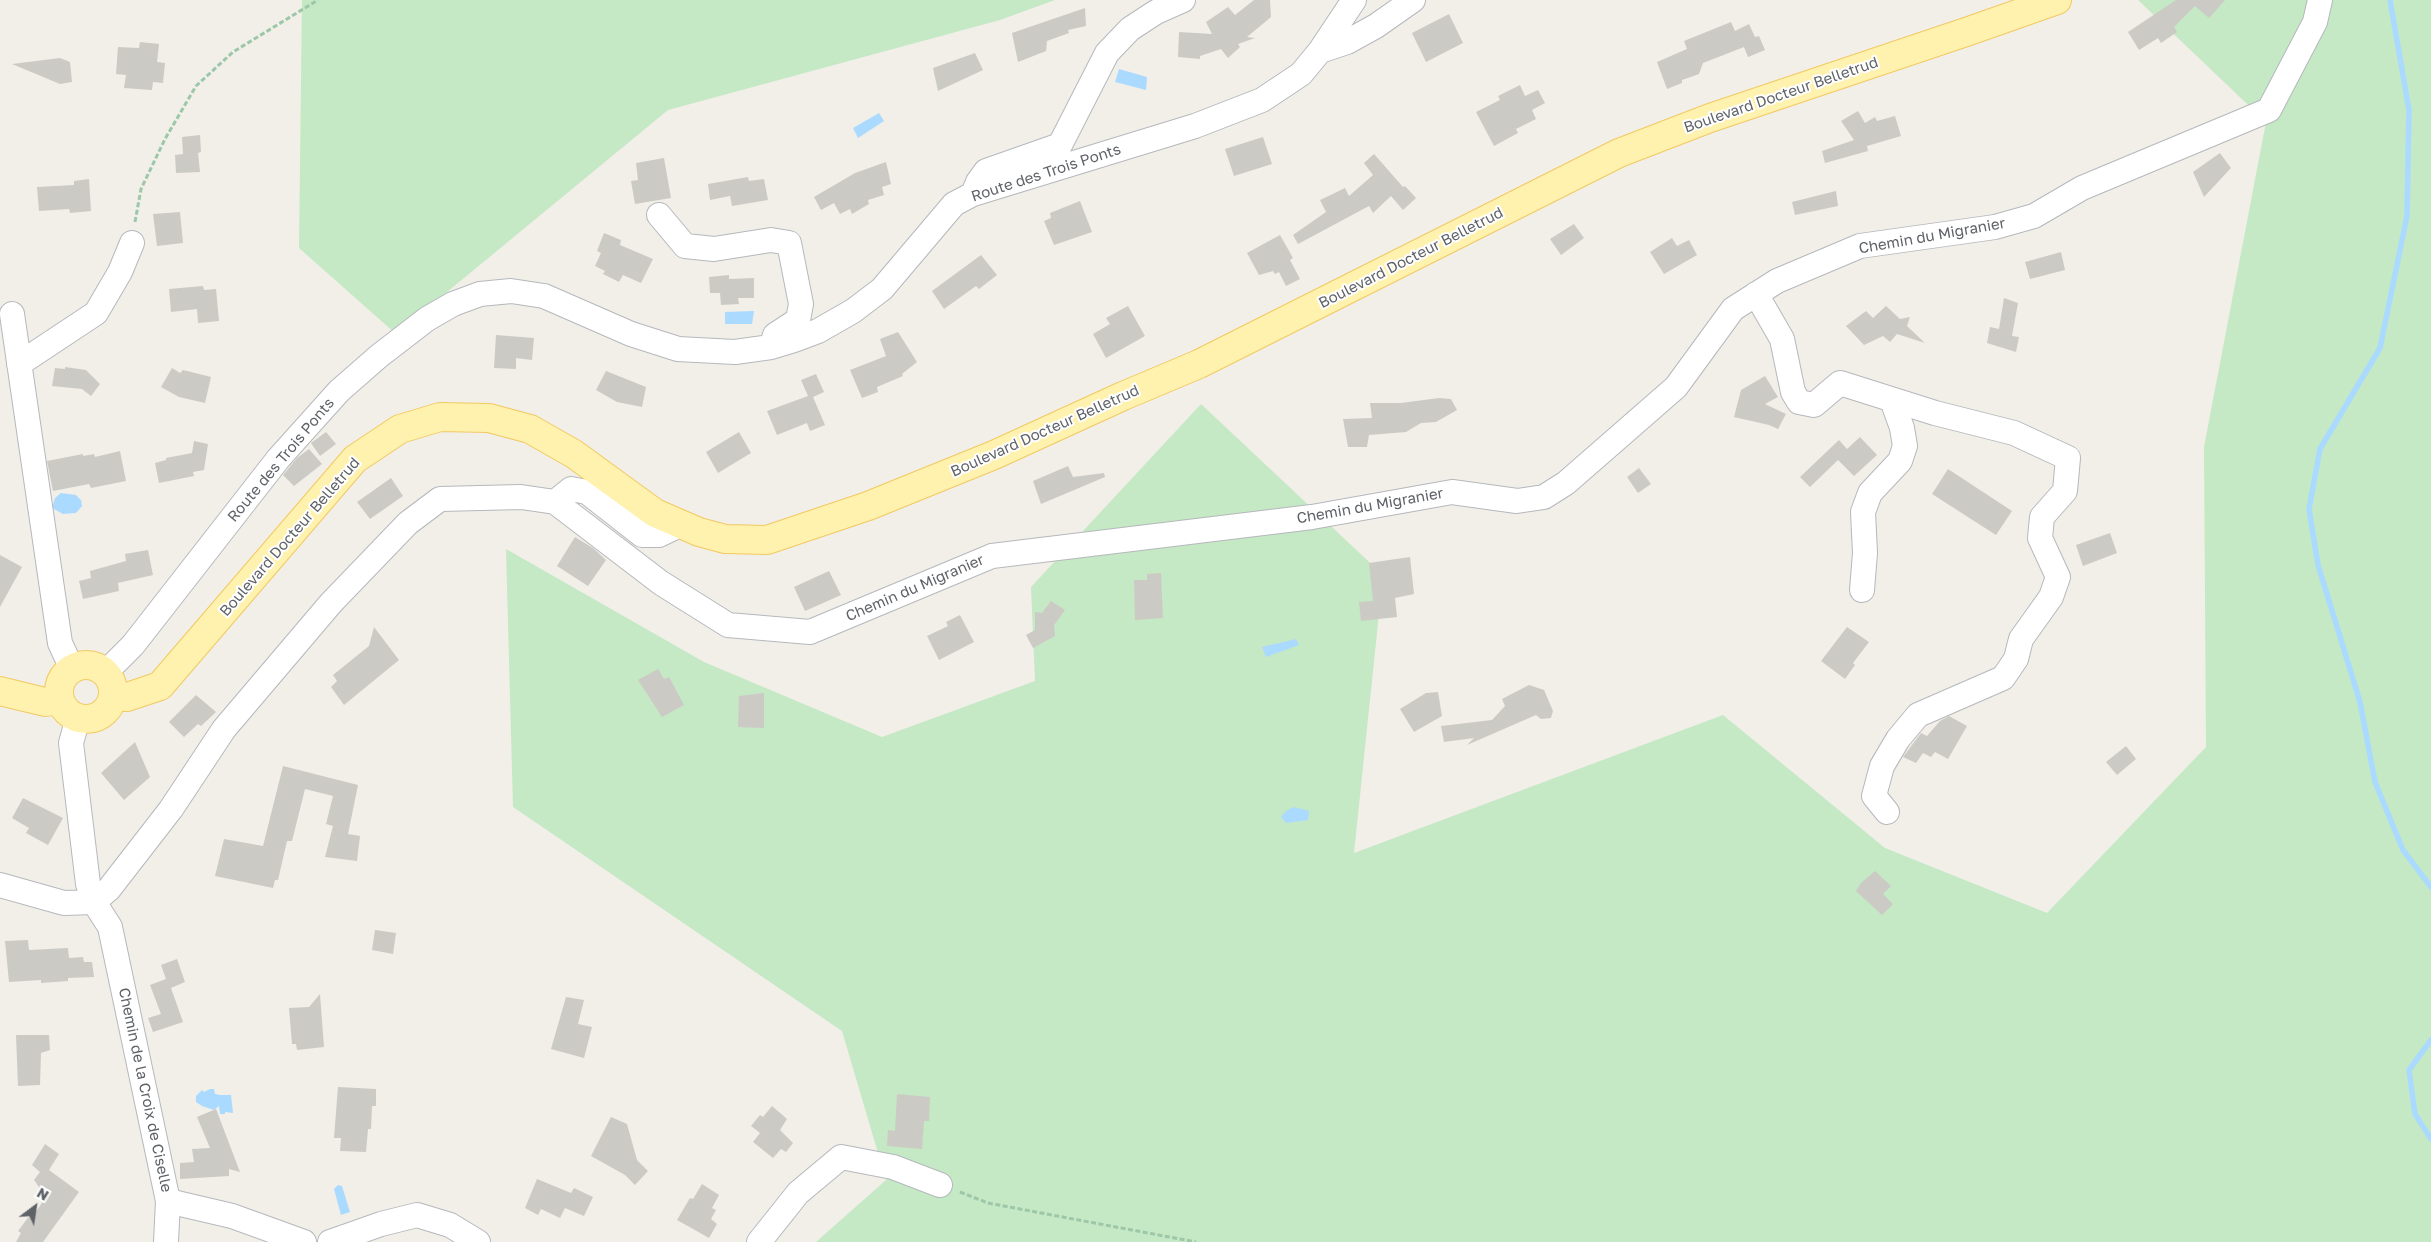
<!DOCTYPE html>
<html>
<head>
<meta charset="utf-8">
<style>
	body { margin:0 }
	#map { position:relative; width:2431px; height:1242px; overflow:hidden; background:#f1efe8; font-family:"Golos Text",sans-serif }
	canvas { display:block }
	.north { position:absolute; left:10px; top:1182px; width:50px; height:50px; -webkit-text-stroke:4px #fff; paint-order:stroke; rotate:31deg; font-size:14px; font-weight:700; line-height:20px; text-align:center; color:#5f6368 }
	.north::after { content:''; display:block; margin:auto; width:18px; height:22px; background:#5f6368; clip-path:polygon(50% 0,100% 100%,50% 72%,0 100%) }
</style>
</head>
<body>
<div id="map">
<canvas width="2431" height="1242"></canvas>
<div class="north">N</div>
</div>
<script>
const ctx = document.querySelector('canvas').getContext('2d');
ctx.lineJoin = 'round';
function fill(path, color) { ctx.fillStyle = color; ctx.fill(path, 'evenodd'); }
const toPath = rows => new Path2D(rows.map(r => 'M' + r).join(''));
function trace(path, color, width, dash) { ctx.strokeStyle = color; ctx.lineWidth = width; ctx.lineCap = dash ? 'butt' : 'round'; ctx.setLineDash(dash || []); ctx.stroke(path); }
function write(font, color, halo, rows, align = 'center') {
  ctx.font = font + ' "Golos Text",sans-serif'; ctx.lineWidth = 4; ctx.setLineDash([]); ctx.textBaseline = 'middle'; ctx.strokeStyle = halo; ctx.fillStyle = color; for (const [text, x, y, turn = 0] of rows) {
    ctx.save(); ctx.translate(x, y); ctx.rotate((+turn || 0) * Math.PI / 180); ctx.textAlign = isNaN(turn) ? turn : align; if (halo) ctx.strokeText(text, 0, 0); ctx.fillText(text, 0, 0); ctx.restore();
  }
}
fill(toPath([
	[302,0,1055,0,1000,20,668,110,396,334,299,248],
	[2138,0,2431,0,2431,1242,816,1242,886,1180,842,1031,513,807,506,549,704,662,882,737,1035,681,1031,587,1201,404,1383,575,1354,853,1723,715,1885,848,2047,913,2206,747,2204,447,2266,122]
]), '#c5e8c5');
fill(toPath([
	[1119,69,1147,77,1146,90,1115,82],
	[879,113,884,121,858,138,853,128],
	[754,311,752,324,725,324,725,312],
	[61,493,76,495,81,500,82,506,76,513,63,514,52,508,55,498],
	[1296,639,1299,645,1266,657,1262,647],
	[1294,807,1309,811,1308,820,1286,823,1281,817,1286,811],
	[210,1089,214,1089,215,1094,220,1095,231,1095,233,1113,225,1112,225,1114,220,1114,219,1106,214,1110,202,1106,196,1102,196,1096,202,1090,204,1092],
	[338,1185,342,1186,350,1212,341,1215,334,1189]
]), '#aadaff');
trace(toPath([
	[2390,0,2409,110,2407,216,2380,348,2320,449,2309,509,2318,565,2360,702,2375,782,2403,850,2431,887],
	[2431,1040,2409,1070,2415,1114,2431,1139]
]), '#aadaff', 5.5);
fill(toPath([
	[1254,0,1270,0,1271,17,1247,37,1255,38,1238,44,1240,47,1228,58,1221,49,1200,56,1200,59,1178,57,1179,32,1212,34,1206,22,1228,7,1235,15],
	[2176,0,2225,0,2209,18,2195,6,2174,27,2177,32,2161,43,2158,38,2139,50,2128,32],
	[1085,8,1086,26,1068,30,1069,33,1047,41,1046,51,1018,62,1012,33],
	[1449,14,1463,43,1426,62,1412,33],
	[1731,22,1735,31,1749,24,1755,37,1759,36,1765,50,1748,57,1744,47,1703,63,1699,74,1682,80,1682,83,1667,89,1657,62,1687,49,1684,41],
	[140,42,159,44,157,62,165,63,163,83,153,82,152,90,124,88,126,75,116,74,118,47,139,48],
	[975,53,983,70,938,91,933,68],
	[60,58,70,62,72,82,60,84,12,64],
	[1520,85,1525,96,1538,90,1545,103,1532,110,1536,119,1516,129,1518,133,1494,146,1476,112,1500,100,1498,96],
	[1858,111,1865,123,1875,117,1877,121,1895,116,1901,136,1867,146,1868,151,1825,163,1822,151,1854,140,1841,121],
	[200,135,201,152,198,153,200,172,176,173,175,155,183,154,182,137],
	[1263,137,1272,164,1234,176,1225,149],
	[2220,153,2231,168,2204,197,2193,172],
	[1374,154,1403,187,1405,186,1416,198,1403,210,1391,196,1373,213,1369,206,1298,244,1293,235,1326,212,1320,200,1345,188,1349,196,1373,175,1364,163],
	[664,158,671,198,635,204,631,181,638,180,636,163],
	[886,162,891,184,882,187,884,195,868,200,869,204,852,214,850,209,840,214,834,203,821,210,814,197,855,173],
	[748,177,749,181,764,179,768,200,732,206,730,196,710,200,708,184],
	[89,179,91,211,70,213,69,209,39,211,37,187,74,185,74,181],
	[1836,191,1838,206,1795,215,1792,202],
	[1080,201,1092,232,1054,245,1044,221,1051,218,1050,213],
	[180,212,183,243,157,246,153,214],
	[1574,224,1584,238,1561,255,1550,239],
	[604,233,621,240,620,245,653,259,641,283,623,275,619,282,603,274,605,271,595,266,601,253,597,251],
	[1280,235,1293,258,1290,260,1300,279,1286,286,1279,272,1275,274,1273,271,1259,275,1247,253],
	[1672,238,1677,246,1689,240,1697,255,1664,274,1650,252],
	[2061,252,2065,270,2030,279,2025,262],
	[981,255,997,275,979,289,976,286,944,309,932,291],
	[729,275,729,279,754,278,754,298,738,298,739,304,721,305,720,293,710,293,709,277],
	[203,286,204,290,216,289,219,321,198,323,197,309,171,312,169,289],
	[2004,298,2018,303,2012,336,2019,337,2016,352,1987,343,1990,327,1999,329],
	[1128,306,1145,336,1106,358,1093,334,1110,324,1106,318],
	[1886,306,1900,319,1910,317,1907,326,1925,343,1897,334,1890,342,1883,336,1864,345,1846,326,1866,311,1873,318],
	[898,332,917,362,902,374,903,376,877,387,878,392,862,398,850,370,886,356,880,339],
	[496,335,534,338,532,360,516,358,516,369,494,368],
	[65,367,86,370,100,384,91,396,82,389,52,386,55,368,65,369],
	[172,368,180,373,183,370,211,377,205,403,179,397,161,387],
	[606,371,646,387,642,407,617,402,596,390],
	[816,374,824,392,813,397,825,425,810,431,807,423,777,435,767,411,808,396,801,380],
	[1765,376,1778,397,1765,404,1786,414,1778,429,1769,425,1734,417,1741,390],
	[1439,398,1451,399,1457,410,1436,422,1421,423,1406,432,1369,435,1367,447,1348,447,1343,419,1372,418,1370,403,1401,403],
	[326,432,336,444,320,456,311,443],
	[739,432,751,453,718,473,706,452],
	[1860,437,1877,455,1854,476,1838,460,1810,487,1800,477,1839,440,1847,449],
	[194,441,208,444,204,470,193,472,194,476,159,483,155,463,166,460,166,458,192,453],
	[309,449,322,464,294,486,283,475,297,458],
	[120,451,126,481,91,488,89,484,53,491,47,461,83,454,83,456,94,454,95,457],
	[1068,466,1073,477,1104,473,1105,477,1041,504,1033,481],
	[1639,468,1651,484,1638,493,1627,477],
	[1948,469,2012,511,1996,535,1932,494],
	[391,478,403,496,370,519,357,502],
	[2110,533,2117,553,2083,566,2076,545],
	[575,537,593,548,606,560,588,586,557,566],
	[148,550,153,575,118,583,119,591,83,599,79,581,91,578,90,571,126,561,125,554],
	[0,555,22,567,0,607],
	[1410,557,1414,594,1395,598,1397,617,1361,621,1359,602,1373,601,1369,563],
	[829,571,841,595,805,611,794,587],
	[1161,573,1163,618,1135,620,1134,580,1147,580,1147,574],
	[1051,601,1065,610,1054,625,1055,636,1033,648,1026,635,1035,630,1035,612,1042,613],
	[960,615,974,642,939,660,927,636,948,626,946,622],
	[374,627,399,660,344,705,331,687,337,681,333,675,369,646],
	[1847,627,1869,642,1853,663,1855,665,1845,679,1821,661],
	[658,669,664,679,669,677,684,705,662,717,638,680],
	[1529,685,1544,690,1553,711,1551,718,1541,719,1536,715,1467,745,1474,738,1444,742,1441,726,1492,720,1505,706,1502,699],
	[1438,692,1442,716,1414,732,1400,709,1426,693],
	[764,693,764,728,738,727,739,696],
	[196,695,216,712,201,726,198,724,184,737,169,722],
	[1949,716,1967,726,1948,759,1935,752,1931,757,1923,753,1916,763,1903,757,1921,733,1927,736,1940,721],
	[135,742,150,777,124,800,101,773],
	[2126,746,2136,759,2117,775,2106,762],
	[283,766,358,785,348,834,360,836,357,861,325,857,333,826,326,824,333,796,305,789,292,841,287,841,278,880,275,880,273,888,215,876,224,839,263,846],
	[23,798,63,818,48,845,26,833,29,828,12,818],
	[1875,871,1891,886,1883,894,1893,904,1882,915,1856,891,1861,883],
	[375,930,396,933,393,954,372,950],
	[28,940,29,950,68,948,69,958,83,957,84,962,92,962,94,977,68,978,68,981,41,983,41,980,9,982,5,941],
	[177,959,185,982,171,988,183,1022,153,1032,148,1018,161,1014,150,985,166,979,161,965],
	[320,994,324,1047,297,1050,296,1044,292,1044,289,1008,309,1007],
	[566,997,584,1000,578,1024,592,1027,584,1058,551,1049],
	[16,1035,49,1035,50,1050,41,1053,40,1085,18,1086],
	[338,1087,376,1089,376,1106,372,1106,371,1129,368,1129,366,1152,340,1151,341,1138,334,1138],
	[897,1094,930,1097,929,1121,924,1121,922,1149,887,1146,888,1130,895,1131],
	[772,1106,787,1119,780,1130,793,1143,786,1152,781,1149,773,1158,753,1142,760,1133,751,1126,760,1115,763,1117],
	[216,1109,240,1172,229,1169,229,1176,180,1179,180,1163,194,1162,192,1149,210,1148,197,1117],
	[611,1117,627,1124,637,1160,648,1171,635,1185,625,1175,591,1156],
	[45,1144,59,1154,49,1170,79,1192,43,1242,16,1242,21,1233,18,1231,30,1215,33,1216,46,1197,34,1180,40,1172,32,1165],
	[537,1179,571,1193,574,1188,593,1197,584,1216,565,1208,560,1218,541,1209,538,1215,525,1208],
	[702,1184,719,1195,712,1208,716,1210,711,1219,717,1224,709,1238,677,1220,690,1198,693,1199]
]), '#cccac5');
const minor = toPath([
	[1320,51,1347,42,1376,26,1413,0],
	[973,194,978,182,986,171,1060,145,1107,53,1130,29,1156,12,1183,0],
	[659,215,685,246,714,249,771,240,789,243,801,304,798,320,775,335,774,338],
	[1756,294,1782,339,1793,392,1799,402,1814,405,1840,383,1935,413,2014,433,2068,458,2065,491,2042,517,2040,538,2058,577,2051,597,2021,639,2016,659,2003,678,1918,715,1898,739,1882,766,1874,796,1887,812],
	[12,314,60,643,72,669],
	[19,364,96,313,120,272,132,243],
	[555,502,661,583,728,625,810,632,992,556,1312,517,1452,492,1517,501,1544,497,1566,483,1676,387,1733,309,1777,281,1860,246,1995,227,2034,216,2082,188,2269,110,2315,22,2320,0],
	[1862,590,1865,553,1863,512,1870,493,1900,461,1905,446,1902,428,1892,400],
	[105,673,133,645,278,459,339,391,379,356,427,319,453,304,480,294,511,291,544,296,631,334,678,349,735,352,771,347,794,340,818,331,853,311,882,289,954,204,973,194,1195,126,1262,100,1301,74,1320,51,1354,0],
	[78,718,71,743,88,884,94,902,110,927,168,1201,232,1216,304,1242],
	[0,885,64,903,94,902],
	[94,902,109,889,171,809,224,729,331,603,408,523,440,499,521,497,555,502,571,489,587,492,642,535,659,535,682,524],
	[166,1242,168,1201],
	[330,1242,381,1224,417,1215,450,1225,478,1242],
	[759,1242,798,1193,841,1157,893,1167,940,1185]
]);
const major = toPath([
	'59 692a27 27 0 1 1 54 0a27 27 0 1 1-54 0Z',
	[0,691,45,702,60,700],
	[113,696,127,697,160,686,355,459,400,429,440,417,489,418,530,429,574,454,655,513,699,532,725,539,767,540,868,506,994,455,1123,396,1199,364,1619,153,1710,118,1969,31,2057,0]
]);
trace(minor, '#b5b8bc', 26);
trace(major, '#f2c960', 30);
trace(toPath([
	[135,222,141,189,165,139,196,86,233,52,318,0],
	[960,1192,988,1203,1196,1242]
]), '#9cc7a9', 3, [5, 2.5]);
trace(minor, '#fff', 24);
trace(major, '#fff2af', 28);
write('15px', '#5f6368', '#fff', [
	["Boulevard Docteur Belletrud",1781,95,-19],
	["Route des Trois Ponts",1046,173,-18],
	["Chemin du Migranier",1932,236,-10],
	["Boulevard Docteur Belletrud",1411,258,-27],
	["Boulevard Docteur Belletrud",1045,431,-24],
	["Route des Trois Ponts",281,460,-50],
	["Chemin du Migranier",1370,506,-10],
	["Boulevard Docteur Belletrud",290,537,-49],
	["Chemin du Migranier",915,588,-23],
	["Chemin de la Croix de Ciselle",145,1090,78]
]);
</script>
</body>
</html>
